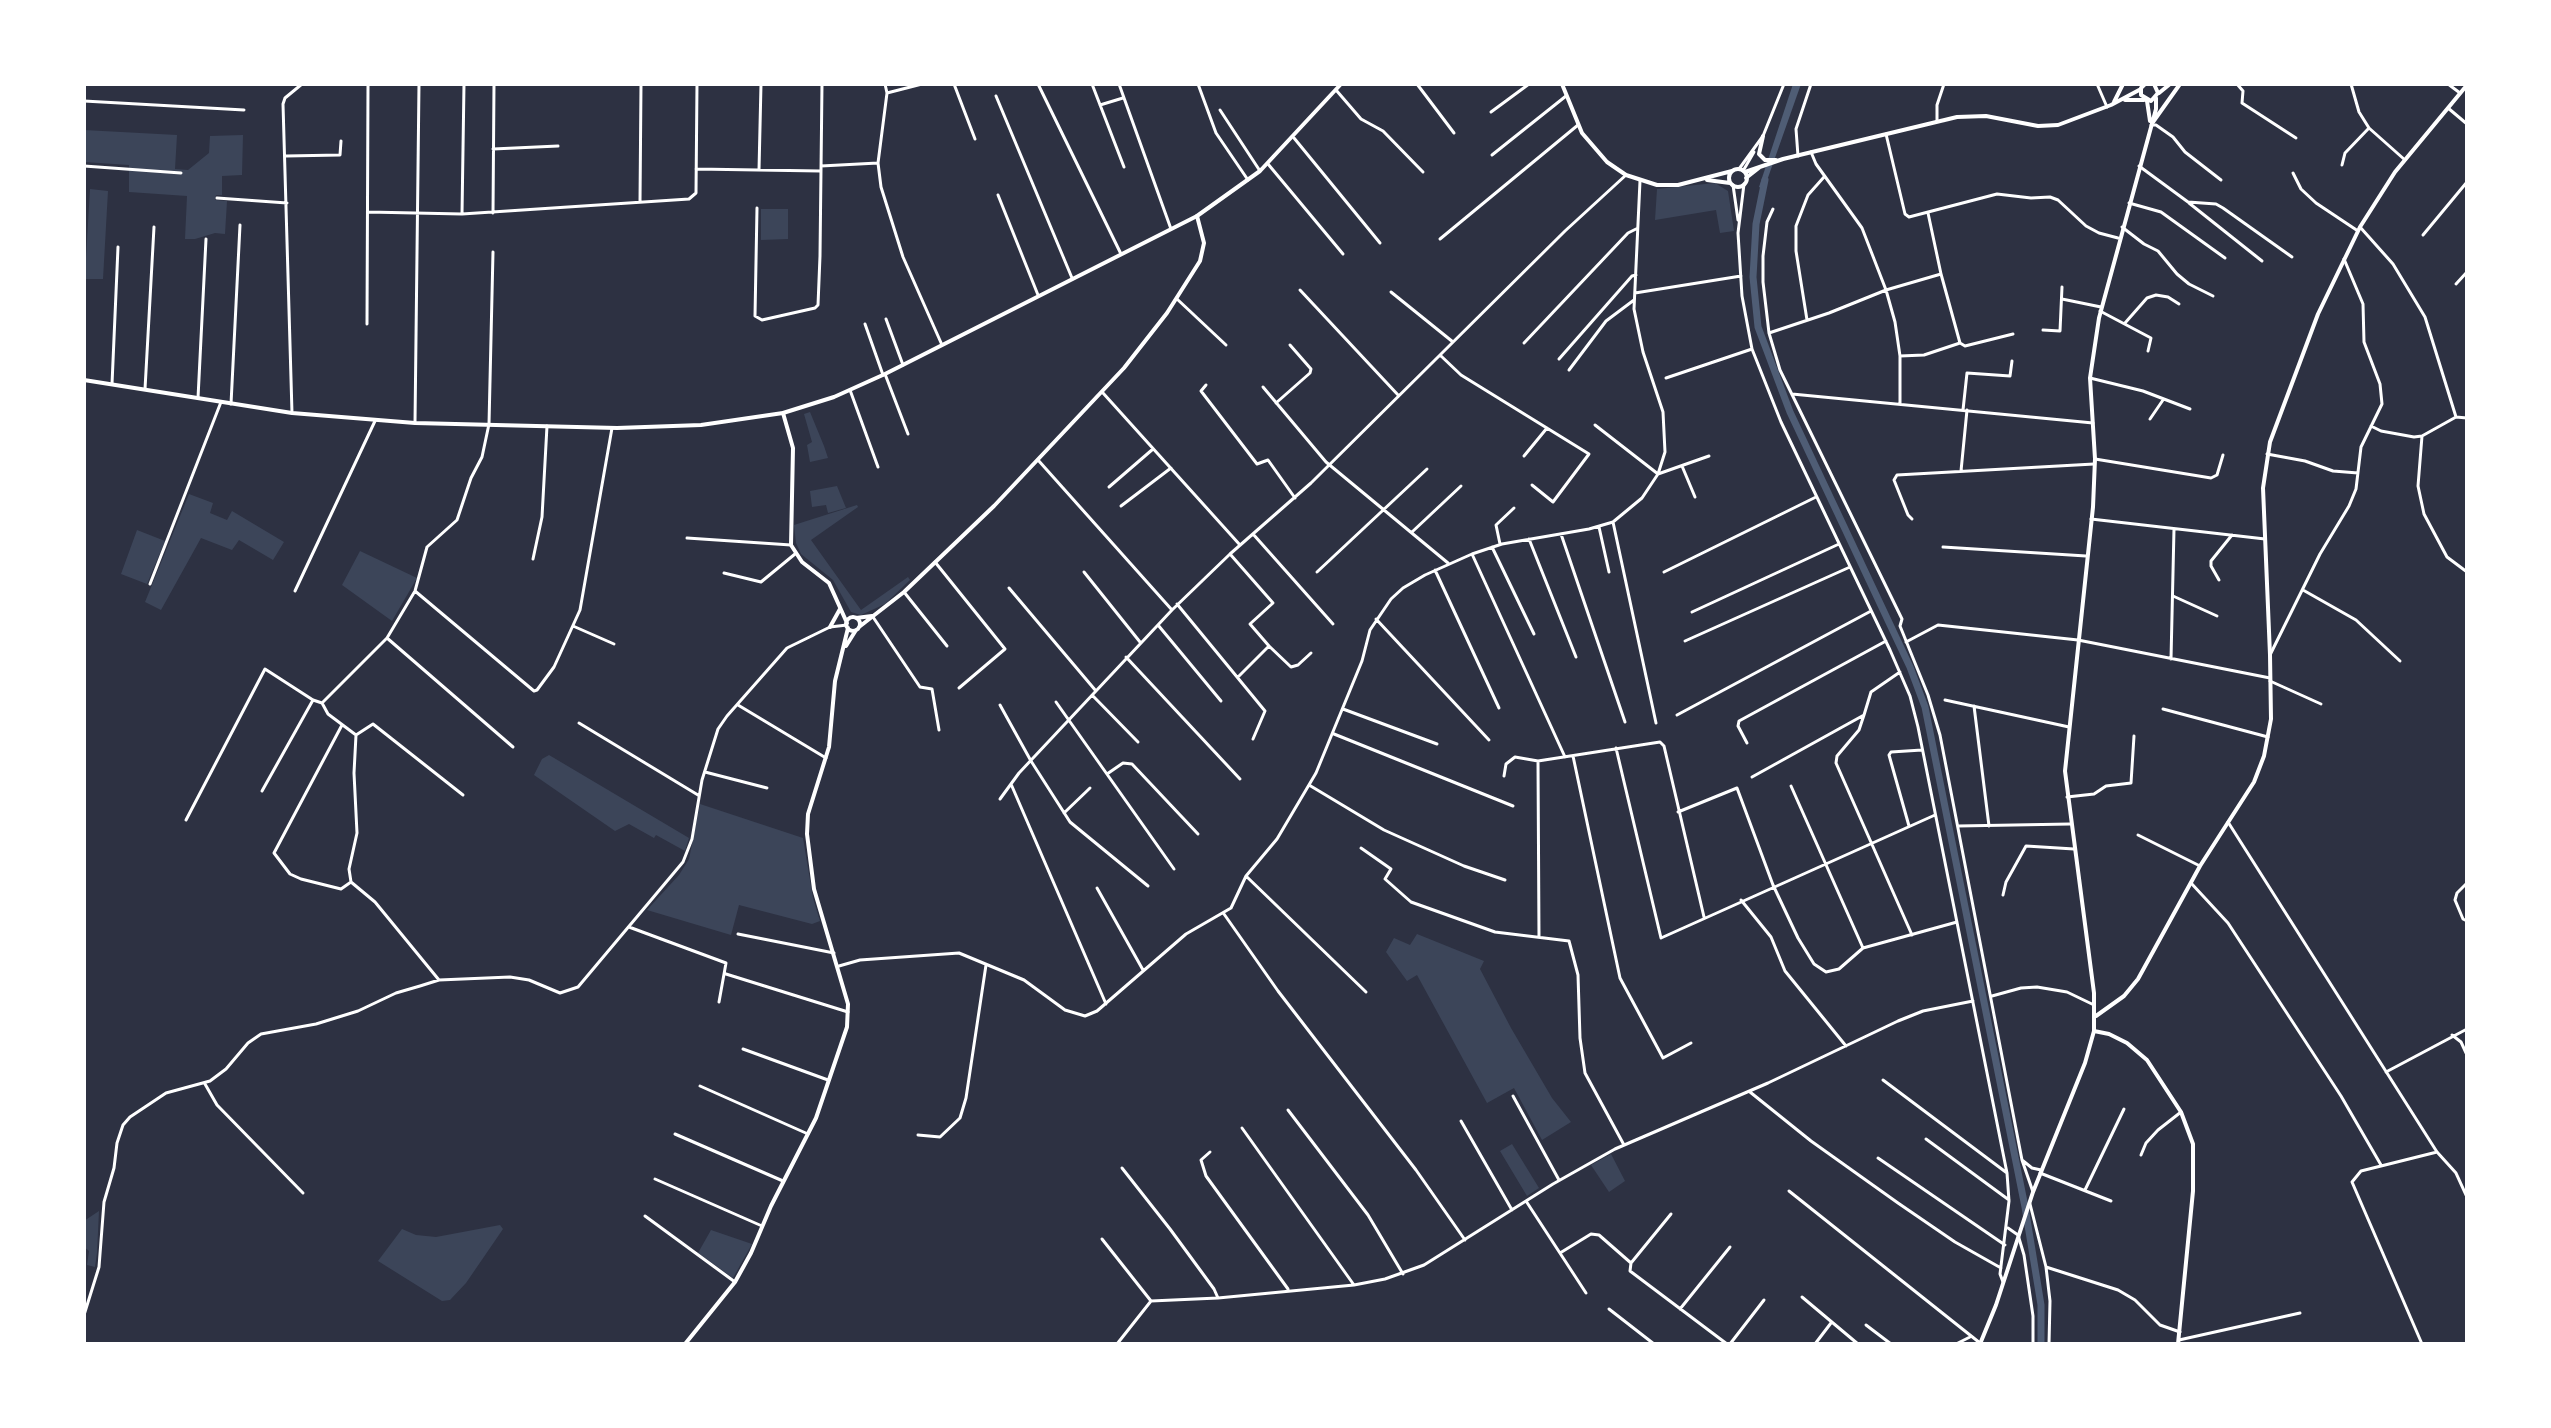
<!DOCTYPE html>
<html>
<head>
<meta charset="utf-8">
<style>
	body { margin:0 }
	#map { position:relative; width:2551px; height:1428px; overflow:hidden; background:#2d3142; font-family:"Alegreya Sans",sans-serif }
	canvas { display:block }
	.frame { position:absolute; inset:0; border:86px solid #fff; pointer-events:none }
</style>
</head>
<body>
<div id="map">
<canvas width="2551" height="1428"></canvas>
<div class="frame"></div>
</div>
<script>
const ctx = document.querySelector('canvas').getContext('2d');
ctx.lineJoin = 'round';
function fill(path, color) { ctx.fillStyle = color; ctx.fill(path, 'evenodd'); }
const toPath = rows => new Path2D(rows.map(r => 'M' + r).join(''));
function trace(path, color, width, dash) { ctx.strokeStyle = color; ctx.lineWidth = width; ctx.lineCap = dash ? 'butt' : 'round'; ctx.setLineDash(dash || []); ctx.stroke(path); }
fill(toPath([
	[84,130,177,135,175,169,188,170,209,153,210,136,243,135,242,175,222,176,222,195,216,195,215,200,227,201,225,234,215,233,195,239,185,239,187,196,129,192,129,165,84,162],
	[1715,183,1728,191,1734,231,1720,233,1716,210,1655,220,1657,189],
	[90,189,108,191,103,279,85,279,84,292],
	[761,209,788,209,788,239,761,240],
	[810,412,824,446,828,458,810,462,807,445,812,442,804,414],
	[837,486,846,508,828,513,826,505,812,507,810,491],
	[189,494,213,503,210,513,227,520,232,511,284,542,273,560,239,540,232,550,201,538,161,610,145,602],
	[857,505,858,507,811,540,861,610,908,577,910,580,885,604,861,615,851,612,833,580,801,554,796,543,794,525],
	[137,530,165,541,147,584,121,574],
	[360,551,417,578,392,621,342,585],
	[549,755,689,838,685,851,656,835,654,838,629,824,615,831,534,775,542,759],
	[700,804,803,838,813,898,820,921,812,924,739,905,731,935,647,910,679,875,689,859],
	[1417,934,1484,961,1480,969,1511,1028,1552,1098,1571,1122,1542,1140,1514,1088,1487,1103,1417,975,1407,981,1386,952,1394,938,1410,945],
	[1512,1144,1539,1188,1527,1196,1500,1151],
	[1611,1154,1625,1181,1609,1192,1591,1165],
	[99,1211,97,1253,95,1267,87,1265,89,1251,84,1247,84,1221],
	[500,1225,503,1229,466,1283,450,1300,442,1301,378,1261,402,1229,416,1235,436,1237],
	[711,1230,752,1244,733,1278,698,1253]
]), '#3c4559');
fill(toPath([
	[1793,84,1801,84,1764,189,1759,187]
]), '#4f5d75');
trace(toPath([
	[1765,180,1756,224,1753,277,1758,327,1790,412,1910,667,1925,707,2025,1207,2041,1305,2041,1344]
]), '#4f5d75', 7);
trace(toPath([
	[885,84,887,93,878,163,881,187,903,257,942,345],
	[954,84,975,139],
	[1038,84,1121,254],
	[1092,84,1124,167],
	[1119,84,1171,229],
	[1198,84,1216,133,1248,180],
	[1417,84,1454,133],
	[2097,84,2107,107],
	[2237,84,2243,91,2242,103,2296,138],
	[2351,84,2359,112,2369,128,2405,160],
	[2448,84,2460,93],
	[1336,90,1361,119,1383,131,1423,172],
	[887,93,922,84],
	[996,96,1072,278],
	[84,101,244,110],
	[1100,105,1123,98],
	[2448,108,2467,124],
	[1220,110,1260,171],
	[1491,112,1529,84],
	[1937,121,1937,105,1944,84],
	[2151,125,2156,125,2173,137,2185,152,2221,180],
	[1886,134,1905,214,1909,217,1997,194,2031,198,2050,197,2058,200,2086,226,2099,233,2118,238],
	[1294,138,1380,243],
	[493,149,558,146],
	[1492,155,1566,96],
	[286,156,340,155,341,141],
	[1798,156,1796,129,1811,84],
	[1268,164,1343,254],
	[2342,165,2345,153,2369,128],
	[84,166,181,173],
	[821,166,878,163],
	[2139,166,2188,202,2216,204,2223,208,2292,257],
	[696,169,820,171],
	[1739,169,1763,136,1784,84],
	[759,170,761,84],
	[1743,171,1754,152],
	[2293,173,2301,189,2316,203,2358,231],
	[1744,184,1738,233,1742,296,1752,349,1781,422,1890,650,1910,696,1918,727,2007,1173,2009,1201,2000,1274,2003,1282],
	[1733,185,1738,220],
	[998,195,1038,295],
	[217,198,287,203],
	[640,202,641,84],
	[2129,203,2161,212,2225,258],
	[2189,203,2262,261],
	[757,208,755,316,762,320,815,308,818,305,820,256,822,84],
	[1773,209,1767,222,1763,256,1763,282,1769,333,1780,370,1902,619,1900,626,1928,695,1940,735,2022,1160],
	[368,212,462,214,689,199,696,193,697,84],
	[493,213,494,84],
	[1928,213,1941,274],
	[462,214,464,84],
	[2122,227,2144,244,2158,251,2177,274,2189,284,2213,296],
	[2360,227,2393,264,2425,317,2456,417],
	[2423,235,2467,182],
	[1440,239,1578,125],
	[2456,284,2467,272],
	[1300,290,1399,396],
	[1391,292,1453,342],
	[1635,293,1741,276],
	[1177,299,1226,345],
	[2062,299,2101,307],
	[2100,311,2151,338,2148,351],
	[886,319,903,365],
	[1807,320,1796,251,1796,226,1808,195,1824,177],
	[2125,323,2147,298,2156,295,2168,297,2179,304],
	[367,324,368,84],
	[865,324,883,375],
	[2043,330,2060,331,2062,287],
	[1769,333,1829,313,1886,290,1862,228,1816,164,1811,152],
	[1524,343,1628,233,1636,229],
	[1960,343,1965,346,2013,334],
	[1440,355,1461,375,1589,454,1553,502,1532,485],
	[1559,359,1632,276,1636,275],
	[1569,370,1606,321,1634,300],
	[885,374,908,434],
	[1666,378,1752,349],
	[2090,378,2143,391,2190,409],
	[112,384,118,247],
	[1206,385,1201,391,1257,464,1268,460,1295,498],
	[1263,387,1326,462,1448,563],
	[145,389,154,227],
	[850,390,878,467],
	[1103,393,1240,545],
	[1792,394,2093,423],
	[198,398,206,239],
	[1276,403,1310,373,1311,369,1290,345],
	[231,404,240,225],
	[1900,404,1900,356,1895,322,1886,290,1941,274,1960,343,1924,355,1900,356],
	[1963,410,1967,373,2010,376,2012,361],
	[292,413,283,104,285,98,302,84],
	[2150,419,2163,400],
	[415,423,419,84],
	[1595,425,1658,474,1709,456],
	[2371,426,2381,431,2414,437,2422,436,2456,417,2467,418],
	[2422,436,2418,486,2424,514,2447,557,2467,572],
	[2267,454,2305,461,2333,471,2358,473],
	[1524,456,1547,428],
	[2095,459,2211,478,2217,475,2223,455],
	[1038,460,1172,610],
	[1682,466,1695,497],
	[1961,471,1967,410],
	[1109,487,1153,449],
	[1121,506,1171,468],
	[1912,519,1908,515,1894,480,1897,475,2094,464],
	[2091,519,2265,539],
	[1613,522,1656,723],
	[1599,527,1609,572],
	[1412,532,1461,486],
	[1253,534,1333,624],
	[1561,534,1625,722],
	[687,538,791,545],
	[1529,539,1576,657],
	[1500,544,1496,525,1514,508],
	[1492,547,1534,634],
	[1943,547,2086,556],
	[1230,554,1273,603,1250,624,1269,646,1238,677],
	[1472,554,1565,757],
	[533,559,542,517,547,426],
	[935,562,1005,649,959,688],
	[1435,570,1499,708],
	[1084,572,1140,642],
	[1317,572,1427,469],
	[1664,572,1816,497],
	[724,573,761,582,795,554],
	[2219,580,2211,566,2211,561,2232,535],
	[150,584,221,402],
	[1009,588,1096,691],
	[2303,590,2356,620,2400,661],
	[295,591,375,421],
	[415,591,534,691,537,690,554,667,580,610,612,428],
	[904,592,947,646],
	[2173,596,2217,616],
	[1177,604,1265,711,1253,739],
	[1692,612,1839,544],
	[873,617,920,687,932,689,939,730],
	[1376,619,1489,740],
	[1158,625,1221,701],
	[573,626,614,644],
	[387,638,513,747],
	[1685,641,1850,567],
	[1906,642,1938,625,2078,640,2270,678],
	[1269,646,1291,667,1298,665,1311,653],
	[2270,655,2320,554,2349,506,2356,489,2361,447,2382,404,2380,384,2364,342,2363,304,2344,259],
	[1126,657,1240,779],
	[2171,659,2174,529],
	[2270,681,2321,704],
	[1092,695,1138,742],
	[1945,700,2069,727],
	[1056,702,1174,869],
	[322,703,328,714,356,735],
	[738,705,826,758],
	[1000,705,1031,761,1070,822,1148,886],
	[1974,706,1989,826],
	[1343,709,1437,744],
	[2163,709,2268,737],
	[1677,715,1871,611],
	[1864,715,1859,730,1837,756,1836,763,1912,935],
	[579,723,698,795],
	[342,725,274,853,290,874,301,879,341,889,351,882],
	[1334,734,1513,806],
	[1747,743,1738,726,1739,721,1886,641],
	[1616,748,1661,938,1935,815],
	[1573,756,1620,978,1663,1058,1691,1043],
	[1538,762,1539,937],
	[705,772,767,788],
	[1107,774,1123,763,1132,764,1198,834],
	[1504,776,1506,764,1515,757,1538,761,1660,742,1664,746,1704,917],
	[1752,777,1864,715,1871,692,1900,672],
	[1011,784,1106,1004],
	[1309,785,1384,830,1464,866,1505,880],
	[1791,786,1863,948],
	[262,791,313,700],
	[2067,797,2094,794,2106,786,2131,783,2134,736],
	[1000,799,1019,773,1172,610,1230,554,1311,483,1565,231,1626,175],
	[1678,812,1737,788,1773,885,1798,938,1814,964,1826,972,1839,969,1863,948,1957,922],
	[1064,813,1090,788],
	[186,820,265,669,313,700,322,703,387,638,415,591,427,547,457,520,471,478,482,457,489,424,493,252],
	[2228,822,2437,1152,2456,1173,2467,1197],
	[1909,826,1889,755,1891,752,1922,750],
	[1958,826,2070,824],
	[2138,835,2200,866],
	[1361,848,1391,869,1385,879,1411,902,1495,932,1569,941,1578,975,1580,1038,1585,1073,1624,1145],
	[1246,876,1366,992],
	[2191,883,2228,923,2341,1096,2381,1165],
	[2467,883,2457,893,2455,900,2463,919,2467,921],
	[1097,888,1143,970],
	[2003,895,2006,882,2026,846,2074,849],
	[1741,900,1771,937,1785,971,1846,1046],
	[1224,914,1278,991,1416,1170,1465,1240],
	[629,927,726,963,719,1002],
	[738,934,834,953],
	[839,966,860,960,959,953,1024,980,1065,1010,1085,1016,1097,1011,1186,934,1231,908,1246,876,1277,839,1316,773,1362,661,1370,630,1391,599,1403,588,1425,575,1472,554,1502,544,1589,529,1613,522,1642,498,1658,474,1665,452,1663,412,1643,352,1634,309,1640,181],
	[726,974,848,1012],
	[439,980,375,902,351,882,349,869,357,833,354,773,356,735,373,724,463,795],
	[1992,996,2021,988,2037,987,2067,992,2094,1005],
	[2452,1035,2461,1042,2467,1055],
	[743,1049,828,1080],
	[2386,1072,2467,1029],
	[1883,1080,2007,1173],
	[205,1084,217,1105,303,1193],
	[700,1086,808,1134],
	[1750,1092,1811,1141,1898,1203,1955,1242,2001,1268],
	[1513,1096,1559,1180],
	[1288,1110,1368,1215,1403,1274],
	[1461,1121,1512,1210],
	[1242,1128,1354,1285],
	[675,1134,783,1181],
	[918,1135,940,1137,960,1118,966,1098,986,965],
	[1926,1139,2009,1200],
	[1210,1152,1201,1160,1206,1176,1288,1289],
	[2141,1155,2146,1143,2158,1130,2181,1112],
	[1878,1158,2005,1245],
	[1122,1168,1170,1229,1214,1289,1218,1298],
	[2040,1173,2111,1201],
	[655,1179,762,1226],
	[2085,1190,2124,1109],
	[1789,1191,1980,1343],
	[2033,1192,2022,1160,2032,1168,2041,1170],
	[1526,1201,1586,1293],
	[2030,1204,2046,1267,2050,1301,2049,1344],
	[645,1216,735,1282],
	[2008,1228,2018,1235,2024,1255,2033,1316,2033,1344],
	[1102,1239,1151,1301],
	[1560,1253,1591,1234,1599,1235,1631,1263,1630,1271,1727,1344],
	[1631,1263,1671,1214],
	[2046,1267,2118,1290,2135,1300,2160,1325,2180,1332],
	[1802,1297,1858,1344],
	[1609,1309,1654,1344],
	[1680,1309,1730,1247],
	[84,1315,99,1267,104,1202,114,1168,117,1143,123,1125,130,1117,166,1093,210,1081,226,1069,248,1043,261,1034,316,1024,358,1011,396,993,420,986,439,980,510,977,529,980,560,993,578,987,683,862,692,839,702,780,718,729,727,716,787,648,830,627,847,625],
	[1866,1325,1891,1344],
	[2179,1340,2300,1313],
	[1117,1344,1151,1301,1218,1298,1354,1285,1385,1279,1424,1265,1553,1184,1615,1149,1768,1083,1898,1021,1923,1011,1973,1001],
	[1730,1344,1764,1300],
	[1815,1344,1831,1323],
	[1956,1344,1970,1337],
	[2422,1344,2352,1182,2361,1171,2437,1152]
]), '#fff', 3);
trace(toPath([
	[783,413,793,448,791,545,802,562,829,583,847,623],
	'846 624a7 7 0 1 1 14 0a7 7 0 1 1-14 0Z',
	[856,618,872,616],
	[830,627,840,609],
	[859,627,904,592,994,506,1124,368,1167,313,1200,261,1204,243,1197,216],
	[846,646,856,630],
	[2096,1016,2124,996,2138,979,2200,866,2254,782,2264,756,2271,719,2270,655,2263,488,2270,442,2318,314,2360,227,2395,172,2467,85],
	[2094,1031,2109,1034,2127,1043,2147,1060,2181,1112,2193,1144,2193,1191,2178,1344],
	[685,1344,735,1282,751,1253,771,1206,816,1118,847,1027,848,1004,814,889,807,834,808,814,829,747,835,681,848,628]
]), '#fff', 4);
trace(toPath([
	[1562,84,1582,133,1607,162,1626,175,1657,185,1678,185,1732,171],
	[2145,84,2141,88,2141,95,2151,101,2158,93,2154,84],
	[2159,93,2170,84],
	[2125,100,2144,100],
	[2147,101,2150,121],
	[2114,102,2123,84],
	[2153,122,2180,84],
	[1763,136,1759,154,1765,160,1776,160],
	'1729 178a9 9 0 1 1 18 0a9 9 0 1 1-18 0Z',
	[1745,172,1783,159,1957,117,1986,116,2038,126,2058,125,2111,105,2141,89],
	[1746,178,1760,167],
	[1707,180,1730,183],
	[84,380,292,413,415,423,617,428,701,425,783,413,834,397,885,374,1197,216,1260,171,1341,84],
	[1980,1344,1996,1305,2033,1192,2085,1063,2094,1031,2094,993,2065,771,2093,507,2095,459,2090,378,2099,318,2156,109,2156,98]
]), '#fff', 4);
</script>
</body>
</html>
